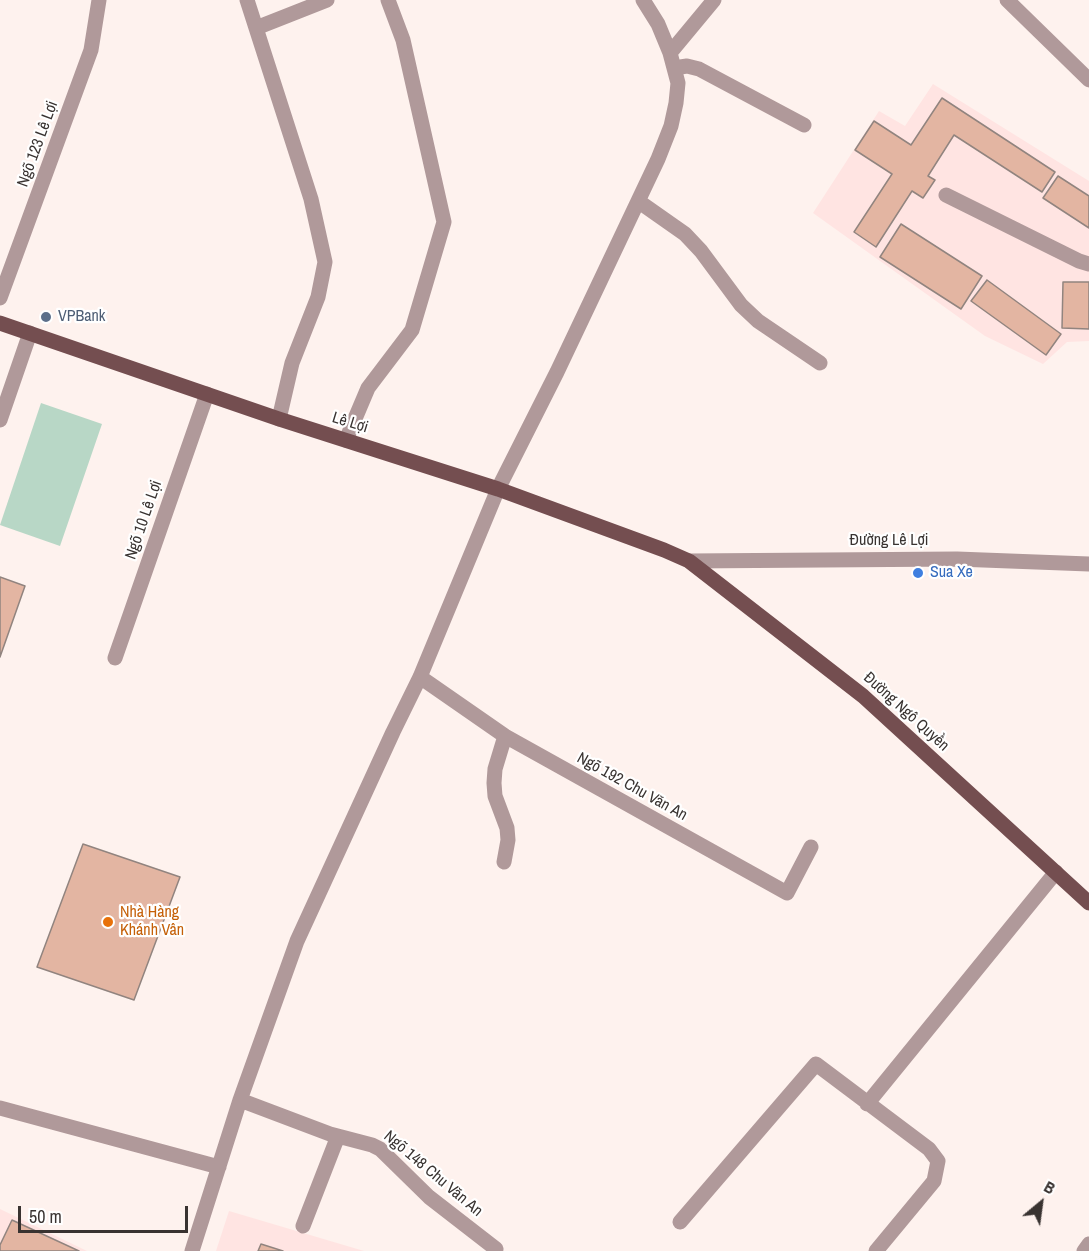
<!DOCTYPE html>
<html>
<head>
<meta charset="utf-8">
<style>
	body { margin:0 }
	#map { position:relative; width:1089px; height:1251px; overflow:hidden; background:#fef2ee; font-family:"Archivo Narrow",sans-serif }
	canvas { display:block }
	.north { position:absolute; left:1011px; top:1173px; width:60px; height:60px; -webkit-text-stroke:4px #fff; paint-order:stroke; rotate:29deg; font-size:16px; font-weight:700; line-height:24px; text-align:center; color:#393331 }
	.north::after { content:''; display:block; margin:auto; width:21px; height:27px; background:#393331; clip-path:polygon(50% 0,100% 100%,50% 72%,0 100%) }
	.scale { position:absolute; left:18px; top:1206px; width:170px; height:27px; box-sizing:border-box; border:3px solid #393331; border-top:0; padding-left:8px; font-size:18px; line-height:21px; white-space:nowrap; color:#393331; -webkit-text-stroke:4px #fff; paint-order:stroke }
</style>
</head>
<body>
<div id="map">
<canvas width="1089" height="1251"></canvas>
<div class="north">B</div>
<div class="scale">50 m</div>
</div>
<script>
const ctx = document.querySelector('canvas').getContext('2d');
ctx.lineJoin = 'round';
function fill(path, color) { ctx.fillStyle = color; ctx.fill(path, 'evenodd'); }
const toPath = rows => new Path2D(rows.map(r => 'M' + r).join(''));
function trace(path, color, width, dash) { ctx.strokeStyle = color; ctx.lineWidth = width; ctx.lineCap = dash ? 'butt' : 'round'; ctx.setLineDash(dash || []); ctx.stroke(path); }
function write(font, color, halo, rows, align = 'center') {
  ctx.font = font + ' "Archivo Narrow",sans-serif'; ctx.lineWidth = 4.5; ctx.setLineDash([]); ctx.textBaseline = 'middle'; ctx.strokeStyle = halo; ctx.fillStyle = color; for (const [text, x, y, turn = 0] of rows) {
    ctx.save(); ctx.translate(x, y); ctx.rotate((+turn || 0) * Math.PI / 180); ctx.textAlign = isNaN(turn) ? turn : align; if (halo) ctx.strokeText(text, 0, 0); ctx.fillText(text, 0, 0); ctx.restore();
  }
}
fill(toPath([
	[933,84,1089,181,1089,341,1067,342,1043,364,985,336,813,213,879,111,905,126],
	[0,1209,87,1251,0,1251],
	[229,1211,364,1251,216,1251]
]), '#ffe4e2');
fill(toPath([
	[41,403,102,424,60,546,0,525]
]), '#b8d7c6');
const building = toPath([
	[942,98,1055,172,1042,192,954,135,928,176,935,180,923,198,912,191,876,247,854,232,892,174,855,150,874,121,911,145,942,98],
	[1058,176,1089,196,1089,228,1043,198,1058,176],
	[901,224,982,276,961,309,880,257,901,224],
	[987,280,1061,334,1046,355,971,301,987,280],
	[1063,282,1089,282,1089,329,1062,328,1063,282],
	[0,577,25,586,0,657,0,577],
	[83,844,180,877,134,1000,37,967,83,844],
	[12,1220,79,1251,0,1251,0,1245,12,1220],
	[261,1244,283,1251,258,1251,261,1244]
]);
fill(building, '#e3b5a2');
trace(building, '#91847f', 1.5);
trace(toPath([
	[247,0,311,199,325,262,318,297,292,363,279,419],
	[1007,0,1089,80],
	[256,28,327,0],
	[670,53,714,0],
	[674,68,687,66,699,69,804,125],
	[946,195,1079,261,1089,264],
	[638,201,685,234,701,251,741,305,758,321,820,363],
	[0,298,91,50,99,0],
	[0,420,30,333],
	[346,440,368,388,412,330,444,222,403,40,388,0],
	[689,561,957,559,1089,564],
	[115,658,207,394],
	[420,677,505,736,787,893,811,847],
	[504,862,508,840,507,828,495,796,494,783,495,769,505,736],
	[240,1100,330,1134,372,1145,380,1149,429,1197,496,1249],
	[867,1104,1056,872],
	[0,1108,219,1167],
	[680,1222,816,1064,929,1149,938,1161,934,1181,876,1251],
	[303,1226,338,1136],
	[192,1251,240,1100,297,941,393,732,420,677,498,489,557,372,658,159,671,126,676,103,678,83,670,53,658,24,643,0],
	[1084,1251,1089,1244]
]), '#b0999a', 15);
trace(toPath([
	[0,323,279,419,498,489,664,550,689,561,863,696,1089,903]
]), '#744e50', 15);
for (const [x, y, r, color] of [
	[46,317,6,"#5c6f8a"],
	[918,573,6,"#3f7fe0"],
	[108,922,6,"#e8710a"]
]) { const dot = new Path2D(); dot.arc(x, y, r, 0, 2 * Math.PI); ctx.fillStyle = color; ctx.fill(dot); trace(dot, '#fff', 2); }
write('16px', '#393331', '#fff', [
	["Ngõ 123 Lê Lợi",38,144,-70],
	["Lê Lợi",350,423,17],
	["Ngõ 10 Lê Lợi",144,520,-71],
	["Đường Lê Lợi",889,541],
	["Đường Ngô Quyền",906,712,42],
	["Ngõ 192 Chu Văn An",632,787,29],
	["Ngõ 148 Chu Văn An",433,1174,40]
]);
write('16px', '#4e5e75', '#fff', [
	["VPBank",58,317]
], 'left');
write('16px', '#366cbe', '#fff', [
	["Sua Xe",930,573]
], 'left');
write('16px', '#c56008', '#fff', [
	["Nhà Hàng",120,913],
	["Khánh Vân",120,931]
], 'left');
</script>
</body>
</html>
